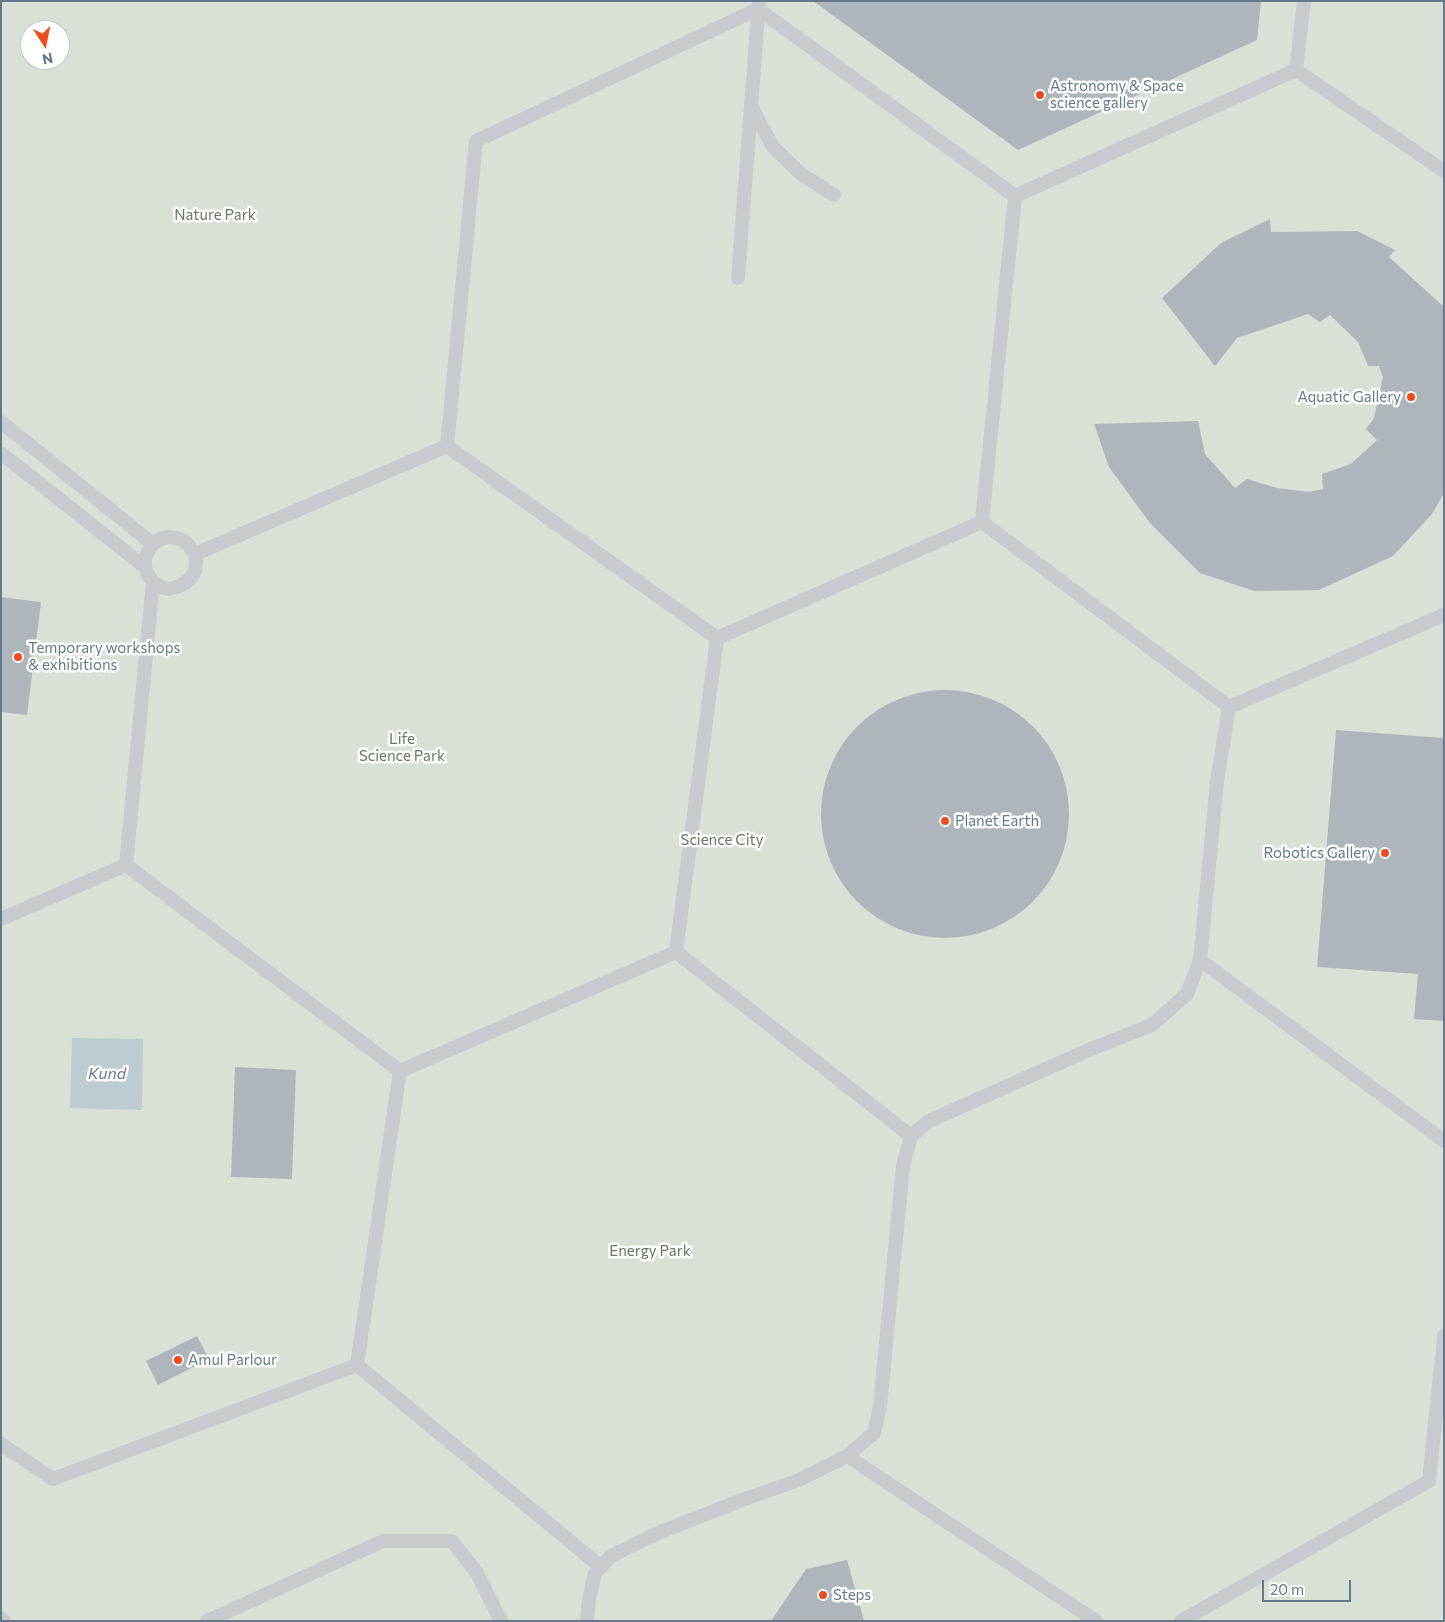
<!DOCTYPE html>
<html>
<head>
<meta charset="utf-8">
<style>
	body { margin:0 }
	#map { position:relative; width:1445px; height:1622px; overflow:hidden; background:#f8f8f5; font-family:Commissioner,sans-serif }
	canvas { display:block }
	.frame { position:absolute; inset:0; border:2px solid #657988; pointer-events:none }
	.north { position:absolute; left:20px; top:20px; width:50px; height:50px; box-sizing:border-box; background:#fff; border:1px solid #c1c9cf; border-radius:50%; rotate:169deg; font-size:14px; font-weight:700; line-height:20px; text-align:center; color:#657988 }
	.north::after { content:''; display:block; margin:auto; width:18px; height:22px; background:#ef4b1d; clip-path:polygon(50% 0,100% 100%,50% 72%,0 100%) }
	.scale { position:absolute; left:1262px; top:1580px; width:89px; height:22px; box-sizing:border-box; border:2px solid #657988; border-top:0; padding-left:6px; font-size:15px; line-height:18px; white-space:nowrap; color:#657988; -webkit-text-stroke:4px #fff; paint-order:stroke }
</style>
</head>
<body>
<div id="map">
<canvas width="1445" height="1622"></canvas>
<div class="frame"></div>
<div class="north">N</div>
<div class="scale">20 m</div>
</div>
<script>
const ctx = document.querySelector('canvas').getContext('2d');
ctx.lineJoin = 'round';
function fill(path, color) { ctx.fillStyle = color; ctx.fill(path, 'evenodd'); }
const toPath = rows => new Path2D(rows.map(r => 'M' + r).join(''));
function trace(path, color, width, dash) { ctx.strokeStyle = color; ctx.lineWidth = width; ctx.lineCap = dash ? 'butt' : 'round'; ctx.setLineDash(dash || []); ctx.stroke(path); }
function write(font, color, halo, rows, align = 'center') {
  ctx.font = font + ' Commissioner,sans-serif'; ctx.lineWidth = 5; ctx.setLineDash([]); ctx.textBaseline = 'middle'; ctx.strokeStyle = halo; ctx.fillStyle = color; for (const [text, x, y, turn = 0] of rows) {
    ctx.save(); ctx.translate(x, y); ctx.rotate((+turn || 0) * Math.PI / 180); ctx.textAlign = isNaN(turn) ? turn : align; if (halo) ctx.strokeText(text, 0, 0); ctx.fillText(text, 0, 0); ctx.restore();
  }
}
fill(toPath([
	[1,1,1444,1,1444,1621,1,1621],
	[30,30,60,30,60,60,30,60]
]), '#d9e0d5');
fill(toPath([
	[72,1038,143,1039,142,1110,70,1108]
]), '#becbcf');
fill(toPath([
	[813,1,1261,1,1257,40,1018,150],
	[1270,219,1271,232,1357,231,1395,250,1389,257,1444,307,1444,493,1432,514,1393,556,1319,590,1254,591,1200,573,1150,523,1109,467,1094,424,1198,421,1205,454,1235,488,1247,479,1277,488,1309,492,1323,489,1322,474,1351,464,1377,440,1366,429,1374,418,1383,377,1379,366,1368,366,1358,342,1330,315,1320,322,1308,314,1237,338,1215,366,1162,298,1221,243],
	[1,597,41,602,27,715,1,712],
	'821 814a124 124 0 1 1 248 0a124 124 0 1 1-248 0Z',
	[1336,730,1444,738,1444,1021,1414,1019,1418,974,1317,967],
	[235,1067,296,1070,292,1179,231,1177],
	[197,1336,209,1359,158,1385,146,1361],
	[847,1560,864,1621,771,1621,806,1569]
]), '#aeb6bc');
trace(toPath([
	[1296,70,1304,1],
	[751,106,773,147,801,174,834,195],
	[738,278,759,2],
	[1,422,153,544],
	[1,453,145,567,148,575,153,582,161,587,169,589,177,587,185,583,191,578,195,571,196,562,195,554,190,547,184,541,177,538,168,537,160,539,153,544,148,551,145,559,145,567],
	[195,554,447,446],
	[717,638,447,446,476,141,758,9,1015,196],
	[1229,707,982,522,1015,196,1296,70,1444,171],
	[1229,707,1444,615],
	[126,865,153,582],
	[1,919,126,865,400,1071],
	[1200,960,1444,1141],
	[400,1071,676,952],
	[911,1136,676,952,717,638,982,522],
	[357,1365,601,1567],
	[1,1444,53,1479,357,1365,400,1071],
	[847,1456,1096,1621],
	[1,1618,4,1621],
	[207,1621,383,1541,452,1541,477,1573,501,1621],
	[587,1621,589,1600,595,1573,611,1556,658,1533,742,1500,799,1480,847,1456,874,1433,880,1406,903,1166,911,1136,929,1121,1091,1049,1152,1025,1187,994,1200,960,1217,782,1229,707],
	[1181,1621,1429,1481,1444,1336]
]), '#c7cbce', 14);
for (const [x, y, r, color] of [
	[1040,95,5,"#ef4b1d"],
	[1411,397,5,"#ef4b1d"],
	[18,657,5,"#ef4b1d"],
	[945,821,5,"#ef4b1d"],
	[1385,853,5,"#ef4b1d"],
	[178,1360,5,"#ef4b1d"],
	[823,1595,5,"#ef4b1d"]
]) { const dot = new Path2D(); dot.arc(x, y, r, 0, 2 * Math.PI); ctx.fillStyle = color; ctx.fill(dot); trace(dot, '#fff', 2); }
write('15px', '#657988', '#fff', [
	["Astronomy & Space",1050,86],
	["science gallery",1050,103],
	["Aquatic Gallery",1401,397,"right"],
	["Temporary workshops",28,648],
	["& exhibitions",28,665],
	["Planet Earth",955,821],
	["Robotics Gallery",1375,853,"right"],
	["Amul Parlour",188,1360],
	["Steps",833,1595]
], 'left');
write('15px', '#667960', '#fff', [
	["Nature Park",215,215],
	["Life",402,739],
	["Science Park",402,756],
	["Science City",722,840],
	["Energy Park",650,1251]
]);
write('italic 16px', '#607b83', '#fff', [
	["Kund",107,1074]
]);
</script>
</body>
</html>
